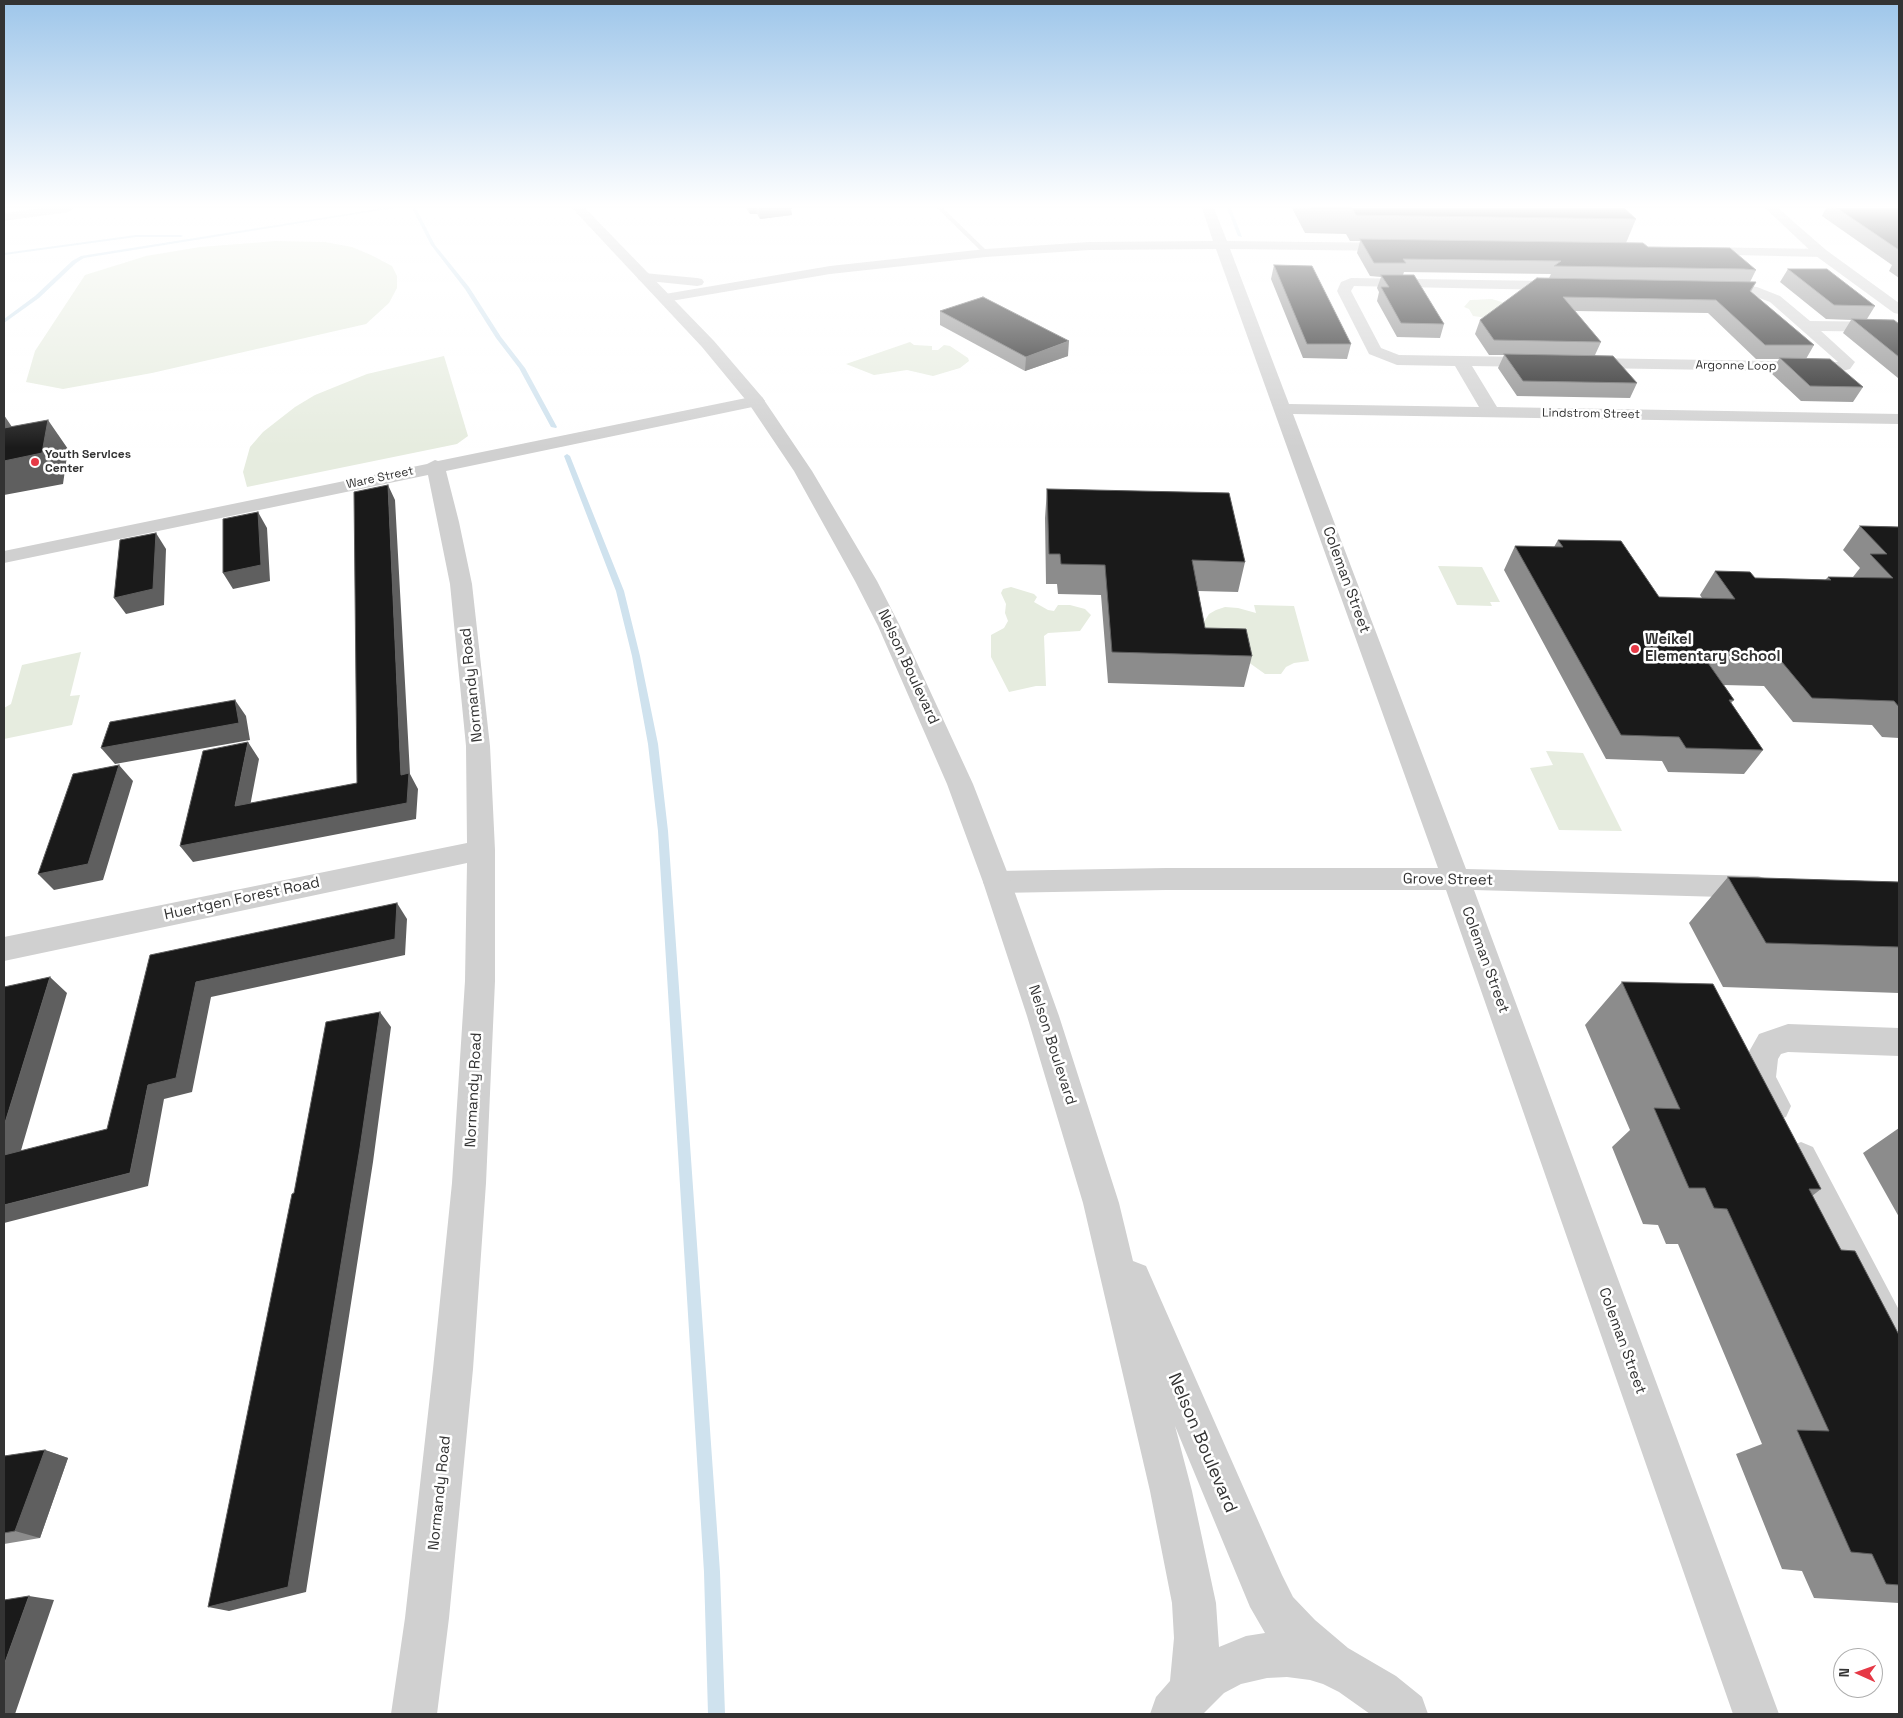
<!DOCTYPE html>
<html>
<head>
<meta charset="utf-8">
<style>
	body { margin:0 }
	#map { position:relative; width:1903px; height:1718px; overflow:hidden; background:#fff; font-family:"Space Grotesk",sans-serif }
	canvas { display:block }
	.frame { position:absolute; inset:0; border:5px solid #333; pointer-events:none }
	.north { position:absolute; left:1833px; top:1648px; width:50px; height:50px; box-sizing:border-box; background:#fff; border:1px solid #adadad; border-radius:50%; rotate:272deg; font-size:14px; font-weight:700; line-height:20px; text-align:center; color:#333 }
	.north::after { content:''; display:block; margin:auto; width:18px; height:22px; background:#e63946; clip-path:polygon(50% 0,100% 100%,50% 72%,0 100%) }
</style>
</head>
<body>
<div id="map">
<canvas width="1903" height="1718"></canvas>
<div class="frame"></div>
<div class="north">N</div>
</div>
<script>
const ctx = document.querySelector('canvas').getContext('2d');
ctx.lineJoin = 'round';
function fill(path, color) { ctx.fillStyle = color; ctx.fill(path, 'evenodd'); }
const toPath = rows => new Path2D(rows.map(r => 'M' + r).join(''));
function trace(path, color, width, dash) { ctx.strokeStyle = color; ctx.lineWidth = width; ctx.lineCap = dash ? 'butt' : 'round'; ctx.setLineDash(dash || []); ctx.stroke(path); }
function write(font, color, halo, rows, align = 'center') {
  ctx.font = font + ' "Space Grotesk",sans-serif'; ctx.lineWidth = 5; ctx.setLineDash([]); ctx.textBaseline = 'middle'; ctx.strokeStyle = halo; ctx.fillStyle = color; for (const [text, x, y, turn = 0] of rows) {
    ctx.save(); ctx.translate(x, y); ctx.rotate((+turn || 0) * Math.PI / 180); ctx.textAlign = isNaN(turn) ? turn : align; if (halo) ctx.strokeText(text, 0, 0); ctx.fillText(text, 0, 0); ctx.restore();
  }
}
fill(toPath([
	[276,241,325,242,352,247,371,255,392,266,397,276,397,288,389,303,366,324,152,373,63,389,26,382,35,351,85,275,146,256,200,247],
	[1492,299,1505,303,1487,318,1473,316,1469,309,1464,307,1470,300],
	[910,342,914,345,932,346,932,350,938,350,944,345,950,346,968,358,969,361,960,368,933,376,907,370,874,375,846,364],
	[444,356,468,436,457,444,247,487,243,472,250,447,263,432,295,407,315,395,367,374],
	[1438,566,1482,567,1500,602,1490,602,1492,606,1457,605],
	[1011,587,1034,594,1037,597,1034,602,1048,610,1054,611,1058,605,1070,605,1085,609,1091,615,1080,631,1048,633,1044,636,1046,686,1036,686,1009,692,991,657,991,635,1004,628,1008,621,1005,613,1006,604,1001,593,1003,589],
	[1254,605,1294,606,1309,661,1294,663,1286,667,1281,674,1265,674,1244,659,1214,643,1202,625,1209,614,1216,610,1225,607,1238,608,1256,613],
	[81,652,70,696,80,695,72,725,4,739,4,708,11,704,22,665],
	[1546,751,1583,753,1622,831,1559,830,1530,768,1553,765]
]), '#e6ecdf');
fill(toPath([
	[384,208,394,208,84,258,76,263,39,298,4,323,4,319,35,296,72,261,81,256,384,208],
	[412,208,416,208,435,245,469,287,501,337,525,368,557,427,556,428,551,427,519,368,496,338,465,289,431,245,412,208],
	[1227,208,1231,208,1242,237,1238,236,1227,208],
	[136,235,181,235,183,236,181,237,136,237,4,255,4,253,136,235],
	[567,454,570,456,624,591,640,656,658,744,668,831,720,1572,725,1714,708,1714,704,1572,658,831,648,744,632,656,616,591,564,456,567,454]
]), '#cfe2ee');
fill(toPath([
	[937,208,943,208,988,252,988,254,984,254,937,208]
]), '#d0d0d0');
fill(toPath([
	[1202,208,1214,208,1227,241,1397,243,1404,247,1397,251,1230,249,1289,404,1479,407,1455,366,1397,365,1369,354,1337,291,1341,282,1351,278,1737,284,1757,287,1780,296,1810,321,1899,322,1899,332,1821,331,1855,362,1850,369,1838,372,1472,366,1497,407,1899,414,1899,424,1293,414,1466,869,1758,876,1768,879,1772,887,1768,895,1758,898,1474,890,1779,1714,1733,1714,1446,890,1166,890,997,893,987,890,983,882,987,874,997,871,1166,868,1438,868,1216,249,1089,250,986,257,830,274,665,302,660,301,658,298,660,295,665,294,830,266,986,249,1089,242,1213,241,1202,208],
	[1354,286,1749,294,1770,302,1838,362,1399,355,1381,348,1351,291,1354,286],
	[1697,247,1821,249,1828,253,1821,257,1692,254,1690,251,1692,248,1697,247],
	[644,273,697,278,702,279,704,282,702,285,697,286,639,280,637,277,639,274,644,273],
	[756,396,762,397,765,401,762,405,446,471,459,522,472,584,490,746,495,850,495,981,486,1183,473,1369,449,1618,437,1714,391,1714,405,1618,433,1369,452,1183,465,981,467,863,4,961,4,937,467,843,466,746,450,584,428,475,4,563,4,551,427,464,435,460,438,461,756,396],
	[1788,1024,1899,1028,1899,1056,1788,1052,1781,1054,1778,1059,1776,1077,1791,1106,1786,1117,1774,1121,1762,1117,1744,1078,1746,1057,1759,1034,1788,1024],
	[1801,1142,1813,1147,1899,1310,1899,1368,1885,1363,1784,1158,1789,1147,1801,1142]
]), '#d0d0d0');
fill(toPath([
	[42,208,74,208,68,212,4,221,4,213,42,208],
	[572,208,585,208,714,341,762,397,812,471,877,581,900,626,973,784,1011,882,1059,1016,1119,1203,1133,1261,1146,1266,1282,1575,1293,1597,1315,1620,1348,1648,1396,1676,1422,1697,1428,1714,1370,1714,1339,1692,1323,1684,1310,1680,1287,1677,1267,1678,1241,1684,1224,1693,1203,1714,1150,1714,1156,1697,1170,1681,1174,1638,1172,1603,1150,1491,1083,1203,1027,1016,983,882,947,784,878,626,855,581,794,471,749,404,702,347,572,208],
	[1175,1426,1250,1607,1265,1633,1246,1636,1219,1647,1216,1603,1192,1491,1175,1426],
	[1765,208,1778,208,1826,250,1899,303,1899,314,1894,313,1816,256,1765,208]
]), '#d0d0d0');
fill(toPath([
	[746,208,792,208,792,209,791,209,792,215,760,219,757,214,750,214],
	[1292,208,1624,208,1636,219,1626,243,1756,270,1750,282,1756,282,1751,292,1814,345,1806,359,1863,387,1853,402,1801,401,1771,373,1779,359,1756,359,1708,313,1575,311,1601,342,1595,355,1637,383,1630,398,1517,396,1498,368,1504,355,1489,355,1475,334,1480,320,1549,278,1551,274,1404,272,1403,275,1444,324,1440,338,1397,337,1377,301,1379,292,1377,288,1381,277,1370,276,1357,253,1360,241,1350,241,1346,234,1305,233],
	[1826,208,1899,208,1899,278,1889,271,1892,265,1822,216],
	[1274,265,1351,344,1347,359,1303,358,1271,279],
	[1788,269,1875,306,1867,319,1899,324,1899,378,1898,378,1843,333,1851,320,1826,319,1780,282],
	[940,311,1068,356,1025,371,940,325],
	[1047,489,1245,562,1238,592,1198,591,1205,628,1252,656,1244,687,1108,683,1101,595,1058,594,1057,584,1046,584,1045,518],
	[1860,526,1899,527,1899,738,1882,737,1872,725,1793,722,1764,686,1724,685,1734,700,1731,703,1763,750,1744,774,1668,772,1662,761,1606,759,1504,570,1515,546,1554,547,1558,540,1659,597,1702,598,1700,595,1715,571,1755,578,1825,580,1828,577,1853,577,1860,568,1843,550],
	[1728,877,1899,882,1899,993,1723,987,1689,923],
	[1622,982,1821,1189,1812,1196,1841,1250,1899,1335,1899,1603,1814,1598,1802,1571,1782,1569,1736,1454,1762,1444,1678,1244,1666,1244,1658,1225,1643,1224,1612,1147,1630,1130,1585,1025],
	[1899,1128,1899,1217,1863,1153],
	[45,1450,68,1458,40,1538,4,1544,4,1456]
]), '#8c8c8c');
fill(toPath([
	[749,208,756,208,757,214,750,214],
	[759,208,792,208,792,209,791,209,792,215,760,219],
	[1069,341,1068,356,1025,371,1026,357],
	[4,415,12,427,48,420,68,449,63,484,4,495],
	[388,485,395,500,410,774,418,789,416,819,193,862,180,846,401,775],
	[258,512,267,528,270,581,233,589,223,573],
	[156,533,166,549,164,605,126,614,114,598],
	[235,700,246,716,250,740,115,764,101,748],
	[248,742,259,759,247,822,235,806],
	[119,765,133,781,103,880,54,890,38,874],
	[397,903,407,919,405,955,211,997,192,1092,164,1099,148,1186,4,1223,4,1205,130,1173,148,1085,196,982],
	[50,977,67,993,15,1171,4,1164,4,1126],
	[380,1012,391,1027,373,1162,306,1592,229,1611,208,1607],
	[45,1450,68,1458,40,1538,15,1531],
	[29,1596,54,1600,15,1714,4,1714,4,1665]
]), '#5f5f5f');
const building = toPath([
	[1311,208,1624,208,1636,219,1356,215,1352,208,1311,208],
	[1837,208,1899,208,1899,250,1837,208],
	[1360,239,1643,243,1648,247,1730,248,1756,270,1744,269,1554,266,1561,261,1403,259,1406,263,1374,263,1360,239],
	[1274,265,1312,266,1351,344,1307,344,1274,265],
	[1788,269,1827,269,1875,306,1834,305,1788,269],
	[1381,275,1414,275,1444,324,1401,323,1381,287,1389,287,1381,275],
	[1537,278,1756,282,1750,291,1814,345,1765,345,1716,300,1563,297,1601,342,1494,340,1480,320,1537,278],
	[983,297,1069,341,1026,357,940,311,983,297],
	[1852,319,1894,320,1899,324,1899,357,1852,319],
	[1504,354,1613,356,1637,383,1523,381,1504,354],
	[1780,358,1830,359,1863,387,1810,386,1780,358],
	[48,420,42,453,4,461,4,428,48,420],
	[388,485,401,775,409,773,407,803,180,846,203,751,248,742,235,806,357,783,354,492,388,485],
	[1047,489,1229,493,1245,562,1192,560,1205,628,1246,629,1252,656,1112,652,1105,565,1061,564,1060,554,1049,554,1047,489],
	[258,512,261,565,223,573,223,519,258,512],
	[1860,526,1899,527,1899,707,1894,701,1812,698,1782,662,1706,660,1734,700,1729,700,1763,750,1686,748,1679,737,1621,735,1515,546,1563,547,1558,540,1621,541,1659,597,1735,599,1715,571,1750,572,1755,578,1831,580,1828,577,1893,578,1870,554,1887,554,1860,526],
	[156,533,153,589,114,598,120,540,156,533],
	[235,700,239,723,101,748,110,722,235,700],
	[119,765,88,864,38,874,73,774,119,765],
	[1728,877,1899,882,1899,947,1766,943,1728,877],
	[397,903,395,939,196,982,176,1078,148,1085,130,1173,4,1205,4,1155,107,1129,150,955,397,903],
	[50,977,4,1126,4,987,50,977],
	[1622,982,1713,984,1821,1189,1809,1189,1841,1250,1855,1251,1899,1335,1899,1585,1886,1584,1872,1554,1851,1552,1797,1430,1829,1431,1727,1209,1714,1208,1705,1188,1689,1188,1654,1108,1680,1109,1622,982],
	[380,1012,360,1148,288,1587,208,1607,292,1194,294,1193,326,1022,380,1012],
	[45,1450,15,1531,4,1533,4,1456,45,1450],
	[29,1596,4,1665,4,1600,29,1596]
]);
fill(building, '#1a1a1a');
trace(building, '#5f5f5f', 1);
const sky = ctx.createLinearGradient(0, 0, 0, 448);
sky.addColorStop(0, '#9ec6ea');
sky.addColorStop(0.46, '#fff');
sky.addColorStop(1, '#ffffff00');
ctx.fillStyle = sky;
ctx.fillRect(0, 0, 1903, 448);
for (const [x, y, r, color] of [
	[35,462,5,"#e63946"],
	[1635,649,5,"#e63946"]
]) { const dot = new Path2D(); dot.arc(x, y, r, 0, 2 * Math.PI); ctx.fillStyle = color; ctx.fill(dot); trace(dot, '#fff', 2); }
write('12px', '#333', '#fff', [
	["Argonne Loop",1736,366,1],
	["Lindstrom Street",1591,414,1],
	["Ware Street",380,478,-12]
]);
write('bold 12px', '#333', '#fff', [
	["Youth Services",45,455],
	["Center",45,469]
], 'left');
write('15px', '#333', '#fff', [
	["Coleman Street",1346,580,70],
	["Nelson Boulevard",908,667,65],
	["Normandy Road",472,685,-96],
	["Grove Street",1448,880,1],
	["Huertgen Forest Road",242,899,-12],
	["Coleman Street",1485,960,70],
	["Nelson Boulevard",1052,1045,72],
	["Normandy Road",474,1090,-87],
	["Coleman Street",1622,1341,70],
	["Normandy Road",440,1493,-84]
]);
write('bold 15px', '#333', '#fff', [
	["Weikel",1645,640],
	["Elementary School",1645,657]
], 'left');
write('18px', '#333', '#fff', [
	["Nelson Boulevard",1202,1443,67]
]);
</script>
</body>
</html>
